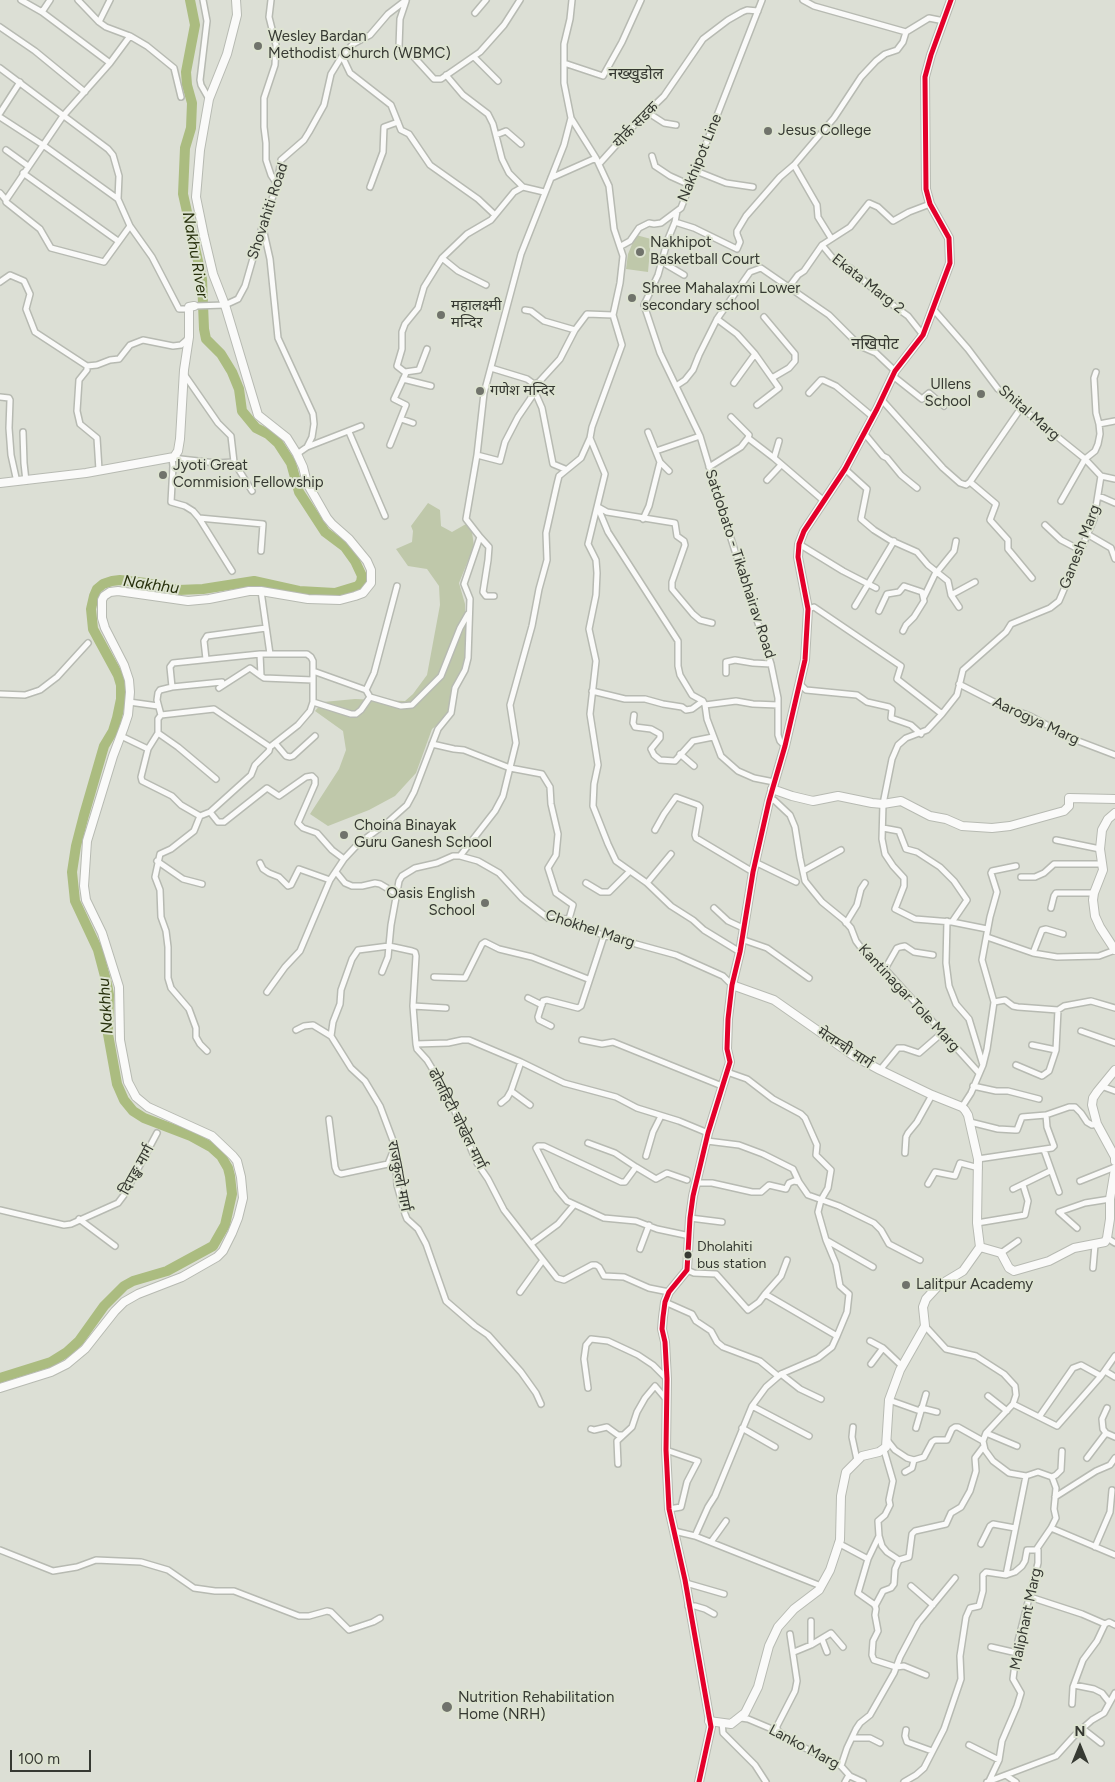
<!DOCTYPE html>
<html>
<head>
<meta charset="utf-8">
<style>
	body { margin:0 }
	#map { position:relative; width:1115px; height:1782px; overflow:hidden; background:#dcdfd5; font-family:Figtree,sans-serif }
	canvas { display:block }
	.north { position:absolute; left:1055px; top:1722px; width:50px; height:50px; -webkit-text-stroke:4px #dde3d1; paint-order:stroke; rotate:0deg; font-size:14px; font-weight:700; line-height:20px; text-align:center; color:#363932 }
	.north::after { content:''; display:block; margin:auto; width:18px; height:22px; background:#363932; clip-path:polygon(50% 0,100% 100%,50% 72%,0 100%) }
	.scale { position:absolute; left:10px; top:1750px; width:81px; height:22px; box-sizing:border-box; border:2px solid #363932; border-top:0; padding-left:6px; font-size:15px; line-height:18px; white-space:nowrap; color:#363932; -webkit-text-stroke:4px #dde3d1; paint-order:stroke }
</style>
</head>
<body>
<div id="map">
<canvas width="1115" height="1782"></canvas>
<div class="north">N</div>
<div class="scale">100 m</div>
</div>
<script>
const ctx = document.querySelector('canvas').getContext('2d');
ctx.lineJoin = 'round';
function fill(path, color) { ctx.fillStyle = color; ctx.fill(path, 'evenodd'); }
const toPath = rows => new Path2D(rows.map(r => 'M' + r).join(''));
function trace(path, color, width, dash) { ctx.strokeStyle = color; ctx.lineWidth = width; ctx.lineCap = dash ? 'butt' : 'round'; ctx.setLineDash(dash || []); ctx.stroke(path); }
function write(font, color, halo, rows, align = 'center') {
  ctx.font = font + ' Figtree,"Noto Sans Devanagari",sans-serif'; ctx.lineWidth = 4; ctx.setLineDash([]); ctx.textBaseline = 'middle'; ctx.strokeStyle = halo; ctx.fillStyle = color; for (const [text, x, y, turn = 0] of rows) {
    ctx.save(); ctx.translate(x, y); ctx.rotate((+turn || 0) * Math.PI / 180); ctx.textAlign = isNaN(turn) ? turn : align; if (halo) ctx.strokeText(text, 0, 0); ctx.fillText(text, 0, 0); ctx.restore();
  }
}
fill(toPath([
	[636,235,651,239,648,272,626,269,628,254],
	[428,503,440,510,441,526,452,532,466,524,472,532,474,546,459,583,465,604,466,665,455,684,448,716,432,729,416,773,395,796,369,810,328,826,310,814,339,769,346,750,343,731,315,711,323,702,355,699,405,701,413,694,427,675,440,605,439,586,427,569,408,566,396,549,412,542,413,531,411,526]
]), '#bfc8aa');
trace(toPath([
	[0,1378,51,1362,67,1352,79,1341,104,1306,124,1286,133,1281,167,1271,213,1246,225,1225,232,1194,230,1176,228,1168,221,1156,211,1147,191,1136,144,1118,133,1111,124,1100,117,1084,108,1034,109,995,107,984,98,950,75,901,72,872,76,846,84,815,104,746,113,731,117,718,121,699,121,685,118,675,93,629,91,609,94,596,97,589,103,584,112,581,120,580,146,583,178,590,203,589,254,581,299,591,335,593,358,586,361,582,362,576,355,561,345,547,325,532,299,492,291,463,278,443,268,434,256,428,242,411,239,389,232,372,221,354,206,339,204,329,202,279,183,194,185,148,191,128,192,103,187,85,186,72,195,25,190,0]
]), '#abbc80', 10);
const street = toPath([
	[21,0,42,12,110,63],
	[78,0,99,22,106,27,130,36,147,46,174,68,181,97],
	[203,0,207,21,200,80,201,85,209,99],
	[271,0,269,17,276,45,275,65,264,98,264,127,266,143,266,160,271,175,277,184],
	[572,0,570,19,564,44,564,83,571,118,596,158,609,186,614,229,623,256,620,283,613,315,622,345,592,427,590,438,581,458,559,476,557,484,546,533,547,560,539,589,532,626,510,705,516,743,503,796,495,811,460,856,453,856,437,863,415,868,402,876,399,881,391,925,389,946,412,951,415,952,416,956,413,1006,416,1044,448,1043,462,1040,469,1040,521,1062,564,1083,616,1097,637,1108,679,1121,708,1133],
	[762,0,681,208,677,211,675,222,668,239,658,275,644,305,660,353,700,436,727,526,771,664,778,698,778,735,780,741,785,746],
	[803,0,814,6,906,32],
	[406,1,400,19,399,47,401,50,413,56,434,79,441,79,480,52,504,25,520,0],
	[42,12,50,0],
	[475,13,486,0],
	[99,22,110,0],
	[0,27,35,51,85,92],
	[342,56,350,73,391,105,401,130,409,134,430,165,478,199,495,215],
	[474,57,498,81],
	[564,63,603,76,622,42,641,0],
	[0,68,108,149,113,155,119,176,118,199,130,226,152,257,179,309,189,309],
	[446,75,463,95,488,114,493,124,502,159,509,173,523,187,544,192],
	[647,112,664,123,676,125],
	[0,113,20,82],
	[0,117,43,145,118,199],
	[496,135,506,131,521,144],
	[6,150,28,166],
	[652,156,655,166,670,176,690,185],
	[599,164,636,123,664,96,703,39,728,20,742,12,747,10,758,11],
	[696,171,726,183,753,187],
	[23,173,118,241],
	[551,178,596,158],
	[370,187,383,152,384,127,398,122],
	[0,193,6,200,6,202,40,229,51,248,104,262,130,226],
	[6,200,63,116,110,63,130,36],
	[675,222,694,228,737,249,740,242,737,234,737,231,746,216,780,177,794,165],
	[263,228,270,259,278,338,313,414,314,424,312,437,307,447,297,454],
	[831,238,818,217,817,205,794,165,834,118,861,77,876,61,885,54,897,50,903,42,906,32,929,18,944,21],
	[822,245,836,262,850,268,883,298,908,316,923,335],
	[621,246,630,241,639,228,649,223,654,224,661,223,677,211],
	[442,258,458,271,486,285],
	[662,262,684,275],
	[0,282,10,275,24,281,30,294,26,309,35,332,87,366,87,370,79,380,77,411,80,424,97,438,99,470],
	[789,287,798,275,804,271,822,245,850,227,869,203,878,207,893,221,909,212,930,204],
	[194,306,225,305,238,299,245,286,262,227,277,185,281,160,304,140,309,132,324,105,331,74,342,56,353,44,370,35,388,14,406,0],
	[525,310,531,311,544,321,575,330],
	[934,310,968,349,998,389,1085,459,1101,476,1115,479],
	[764,317,795,354,795,361,789,368,772,378],
	[717,319,737,334,755,354,779,388,757,405],
	[87,366,97,365,110,360,119,359,130,345,143,340,173,346,181,345,189,338],
	[491,368,527,379,534,384,535,392,542,408,553,464,565,469],
	[405,372,419,370,427,349],
	[1096,372,1094,378,1096,413,1099,424],
	[184,374,218,423,231,436,234,462,252,491],
	[893,376,922,399,929,393,944,406],
	[403,379,431,386],
	[734,383,755,354],
	[534,384,539,382,560,359,575,330,587,314,613,315],
	[676,386,685,380,693,370,699,355,717,319,750,272,761,268,829,315,860,346,876,353,895,371],
	[809,393,821,380,823,380,836,386,873,417],
	[0,397,9,398,10,400,9,428,11,455,17,482],
	[881,399,943,468,960,483,966,485,970,482],
	[401,419,413,423],
	[23,432,24,463,26,481],
	[349,432,385,516],
	[648,432,660,462,669,471],
	[864,433,883,456,887,458,901,475,917,488],
	[590,438,605,474,588,544,596,560,597,573,596,595,589,629,596,661,590,714,598,765,594,784,593,806,608,844,616,861,647,883,671,906,693,920,704,930,740,952],
	[748,438,774,458,824,501],
	[390,445,406,405,394,399,406,373,397,366,402,349,402,332,405,324,418,308,424,287,442,258,467,234,491,220,514,192,523,187],
	[307,447,361,426],
	[656,451,700,436],
	[477,455,500,461,505,442,518,417,535,392],
	[774,458,779,441],
	[234,462,216,463,172,458,173,466,171,502,185,506,193,511,199,518,263,524,261,551],
	[709,467,741,447,748,438,749,435,731,417],
	[845,469,867,489,861,519,874,530,890,540,917,552,928,565,948,581,951,595,959,607],
	[767,480,781,465],
	[970,482,996,504,990,520,1008,540,1008,549,1032,578],
	[970,482,1021,408],
	[1099,496,1115,503],
	[1061,501,1085,459,1095,451,1098,444,1100,434,1099,424,1115,421],
	[598,507,607,512,675,523,677,536,684,541,685,545,672,582,672,589,693,614,700,620,712,623],
	[598,508,608,532,678,641,678,666,680,675,692,695,703,701,705,705,707,719,721,756,738,771,754,778,774,782],
	[199,518,232,571],
	[643,519,649,506,660,462],
	[1045,525,1061,540,1080,550],
	[1087,534,1111,548,1115,559],
	[480,537,489,547,488,560,483,592,486,596,494,596],
	[799,544,843,571,876,588],
	[937,572,954,551,956,541],
	[261,591,270,654],
	[951,595,975,582],
	[924,597,936,572],
	[855,606,894,541],
	[808,609,814,607,901,666,897,679,942,714],
	[879,611,887,594,899,592,904,586,922,592,924,601,914,617,906,625,903,631],
	[260,654,261,676,264,678,313,680],
	[206,659,204,641,207,636,266,628],
	[313,671,366,690,370,697,401,706,412,705,441,676,460,628,468,614],
	[726,673,726,662,735,660,753,663,771,664],
	[800,684,806,690,857,695,867,702,889,707,892,709,891,718,911,725,921,734],
	[959,684,998,704,1030,716,1073,739,1115,755],
	[172,687,222,682],
	[219,688,250,668,261,676],
	[366,690,374,673,397,586],
	[592,691,625,699,645,699,663,704,682,707,686,710,692,709,703,701],
	[0,694,25,695,40,690,57,677,88,643],
	[129,702,158,706],
	[313,702,351,714,356,714,361,710,370,697],
	[705,705,736,701,753,704,778,705],
	[161,715,214,709,270,747],
	[634,715,633,723,635,727,651,729,660,734,660,738,651,749,654,755,660,760,675,761,693,741,713,737],
	[158,733,178,747,216,779],
	[121,736,148,749,141,777,142,781,172,796,181,805,200,816,210,812,218,822,224,822,267,788,279,796,306,777,312,776,315,779,315,784,298,823,303,828,317,833,332,850,344,859],
	[275,743,286,756,290,757,293,756,315,736],
	[432,744,454,749,464,750,510,768,542,774,550,787,551,804,558,834,556,855,548,868,556,893,573,905,569,919],
	[148,749,158,733,158,719,161,715,157,700,158,693,160,690,172,687,170,667,173,663,260,654,307,654,311,657,313,661,313,702,310,711,298,725,270,747,269,751,255,765,251,775,210,812],
	[680,754,694,766],
	[769,801,774,800,790,815,795,827,800,858,805,881,813,891,822,902,844,920,851,928,856,941,868,957,885,969,979,1073],
	[200,816,194,831,171,849,160,854,155,877,160,890,161,917,166,931,168,947,168,978,171,988,189,1009,196,1028,196,1037,200,1044,207,1051],
	[883,828,899,831,906,849,917,852,940,867,954,881,967,900,952,922,915,919,895,909,904,886,904,878,893,866,885,854,882,839,883,804,892,759,898,745,906,738,927,730,942,714,957,695,963,670,1006,632,1011,624,1050,608,1059,601,1094,519,1101,476],
	[655,830,664,814,676,797,698,805,700,807,695,835,696,838,753,872],
	[1056,840,1100,849],
	[460,856,478,861,499,873,522,898,548,918,569,919,604,936,624,939,636,944,676,955,723,976,732,985],
	[157,861,183,879,202,884],
	[260,863,263,869,269,873,279,877,288,886,291,885,299,869,330,880],
	[755,863,757,863,796,882],
	[803,871,841,850],
	[336,872,345,883,352,886,362,886,375,883,380,884,397,894],
	[1021,877,1035,877,1044,873,1054,864,1103,864],
	[586,883,601,892,609,892,630,871],
	[647,883,671,854],
	[714,908,728,921,743,928],
	[1051,908,1054,896,1056,893,1094,893],
	[947,921,946,963,949,986,956,1004,969,1019,983,1065,971,1093,962,1107],
	[952,922,987,929],
	[846,923,857,905,861,889,865,883],
	[987,937,1033,953,1057,957,1099,956,1115,950],
	[741,939,767,948,809,978],
	[1033,953,1042,930,1046,929,1063,934],
	[885,969,897,948,900,947,905,946,914,952,933,955],
	[434,977,465,978,482,944,485,942,499,949,532,957,588,979],
	[267,992,285,967,300,951,330,880,344,859,358,844,388,822,407,805,414,792,438,729,451,713,455,688,465,670,468,658,470,599,464,584,480,537,466,519,477,455,484,393,521,254,564,145,571,118],
	[528,998,542,1005],
	[994,1002,1005,1000,1013,1006,1018,1007,1058,1010,1064,1006,1091,1001,1115,1008],
	[413,1006,446,1008],
	[551,1026,539,1020,538,1017,543,1001,547,1000,578,1008,581,1006,604,936],
	[296,1030,304,1026,313,1025,331,1036,351,1068,365,1081,380,1106,395,1146,397,1185,405,1214,407,1219,418,1229,426,1244,446,1301,475,1326,488,1335,521,1372,536,1393,541,1404],
	[1081,1031,1115,1043],
	[331,1036,333,1022,340,1004,341,990,352,959,358,950,389,946,388,957,382,972],
	[582,1040,602,1044,613,1042,722,1086],
	[416,1044,417,1049,427,1060,447,1093,477,1163,488,1179,504,1210,557,1278,564,1280,592,1265,596,1265,599,1267,604,1276,624,1277,649,1288,669,1292],
	[1032,1045,1056,1050],
	[983,1065,987,1049,994,1002,982,960,990,917,997,892,991,873,992,871,1016,866],
	[1016,1065,1042,1076,1049,1071,1056,1050,1058,1010],
	[880,1070,898,1048,904,1048,919,1053,942,1033],
	[727,1072,747,1079,773,1099,801,1114,805,1118,817,1145,816,1155,831,1170,828,1188,821,1200,818,1212,826,1240,873,1267],
	[973,1086,996,1091,1008,1091,1039,1099],
	[1101,1086,1115,1091],
	[511,1091,530,1105],
	[501,1103,507,1098,511,1091,521,1062],
	[329,1119,335,1167,337,1172,341,1174,388,1164,394,1149],
	[970,1122,998,1129,1015,1130,1017,1130,1022,1117,1046,1115,1069,1107,1075,1107,1081,1113,1087,1122,1092,1125,1097,1124],
	[707,1141,739,1145,763,1154,793,1169,799,1182],
	[588,1143,615,1153,636,1167],
	[1044,1150,1059,1192],
	[905,1153,906,1137,908,1133,917,1122,932,1095],
	[646,1156,653,1132,661,1116],
	[978,1159,1052,1148,1054,1146,1047,1127,1046,1115],
	[687,1180,667,1173,656,1179,636,1167,625,1182,621,1182,544,1146,538,1146,536,1148,557,1189,567,1201,604,1218,636,1221,657,1229,690,1236],
	[1080,1181,1115,1167],
	[696,1183,712,1183,752,1192,761,1192,769,1185,786,1189,789,1183,794,1181,799,1182,808,1195,839,1206,874,1223,881,1230,889,1244,920,1260],
	[928,1184,935,1172,955,1176,960,1163,979,1168],
	[1013,1189,1050,1171],
	[0,1210,64,1225,71,1224,118,1203,124,1195,157,1133],
	[690,1218,722,1222],
	[79,1219,115,1246],
	[977,1223,1025,1215,1028,1201,1023,1185],
	[1077,1228,1059,1212,1085,1203,1110,1199],
	[1107,1238,1115,1243],
	[531,1244,558,1224,574,1205],
	[640,1249,649,1225],
	[1001,1253,1018,1241],
	[787,1260,781,1276,765,1294,837,1336,847,1312,849,1294,840,1286,836,1264,826,1240],
	[1093,1268,1095,1245],
	[687,1270,694,1273,716,1274,748,1310,759,1302,765,1294],
	[520,1292,543,1260],
	[665,1302,692,1314,696,1321,711,1331,717,1342,723,1347,760,1361,778,1376],
	[925,1326,946,1349,976,1356,1004,1374,1015,1386,1016,1395,1013,1404,986,1433,983,1441,985,1450,993,1461,1009,1473,1026,1476,1038,1472,1052,1477],
	[870,1341,883,1348,871,1364],
	[883,1348,902,1366],
	[1105,1371,1115,1377],
	[588,1388,584,1359,586,1345,591,1339,608,1341,638,1355,653,1365,667,1379],
	[988,1396,1007,1411],
	[821,1399,800,1389,781,1374,818,1358,832,1347,837,1336],
	[889,1400,920,1411],
	[1013,1404,1057,1426,1101,1376,1115,1356],
	[752,1406,809,1436],
	[921,1408,937,1412],
	[1039,1417,1073,1368,1081,1365,1101,1376],
	[853,1427,852,1437,857,1460],
	[742,1428,775,1447],
	[916,1428,926,1394],
	[591,1429,594,1430,607,1427,618,1435,622,1435],
	[986,1433,1017,1446],
	[1106,1433,1103,1429,1102,1419,1107,1408],
	[887,1440,895,1450,907,1458,914,1460,924,1457,932,1442,935,1440,947,1440,952,1429,955,1427,958,1427,983,1441],
	[666,1450,698,1461,687,1482,681,1507,669,1509],
	[1087,1458,1106,1433,1115,1437],
	[618,1464,617,1441,632,1427,637,1412,645,1398,655,1386,666,1399],
	[905,1472,912,1468,914,1460],
	[1052,1477,1056,1475,1061,1470,1062,1451],
	[1055,1497,1096,1471,1110,1465,1115,1458],
	[1051,1528,1115,1555],
	[674,1531,695,1536,708,1507,715,1496,752,1406,766,1387,781,1374],
	[695,1536,821,1586],
	[879,1536,882,1546,887,1552,899,1560,909,1557,912,1534,915,1531,946,1524,951,1513,961,1507,970,1491,976,1471,975,1458,984,1446],
	[711,1542,726,1521],
	[838,1543,868,1559,879,1536,878,1521,885,1515,890,1505,889,1500,893,1481,884,1450],
	[981,1544,990,1526,993,1524,1015,1528],
	[1095,1547,1110,1512,1112,1490],
	[0,1550,53,1571,77,1567,96,1560,141,1562,168,1570,194,1588,215,1591,234,1591,299,1616,309,1616,327,1611,331,1612,349,1630,373,1622,380,1618],
	[1036,1550,1051,1528,1056,1518,1054,1509,1056,1488,1052,1477],
	[868,1559,858,1593,875,1605,876,1609,875,1615,878,1631,873,1641,872,1655,874,1660,896,1667,904,1666,926,1675],
	[1006,1575,1026,1476],
	[686,1583,724,1594],
	[911,1586,933,1605],
	[1030,1597,1082,1614,1105,1624],
	[688,1606,695,1606,705,1609,714,1614],
	[875,1606,883,1591,891,1588,894,1584,895,1569,899,1560],
	[822,1639,827,1652],
	[811,1645,811,1621],
	[991,1647,1017,1653],
	[794,1652,811,1645,831,1633,843,1647],
	[1074,1685,1094,1689,1102,1693,1109,1702],
	[1072,1704,1073,1687,1083,1660,1097,1641,1105,1624,1109,1622,1115,1625],
	[741,1718,748,1719,779,1732,797,1744,841,1766,850,1776,863,1782],
	[722,1722,723,1733,755,1765,766,1782],
	[1083,1729,1101,1743],
	[906,1730,905,1736,907,1742,932,1751],
	[779,1732,777,1729,777,1726,795,1691,797,1681,790,1634],
	[853,1738,870,1738,880,1743],
	[969,1745,999,1760],
	[841,1766,847,1748,856,1729,860,1723,870,1715,894,1673,900,1657,918,1623,955,1578],
	[1007,1776,1016,1782],
	[845,1782,849,1775],
	[904,1782,916,1775,924,1768,944,1729,961,1679,960,1656,966,1617,970,1608,979,1606,983,1591,983,1575,986,1572,1006,1575,1015,1572,1022,1566,1025,1561,1027,1550,1038,1550,1038,1563,1018,1641,1013,1679,1021,1693,1017,1706,1002,1741,999,1760,989,1781],
	[987,1782,1056,1756,1075,1735,1092,1720,1104,1713,1115,1693]
]);
const secondary = toPath([
	[0,483,86,473,174,457,178,451,180,439,184,370,189,337,189,307,194,306],
	[772,789,792,796,813,801,838,796,872,803,883,804,901,801,930,816,946,819,962,826,992,828,1010,826,1064,811,1069,806,1069,798,1115,799],
	[1115,813,1108,819,1102,830,1100,849,1103,870,1094,893,1093,900,1095,916,1100,927,1115,950],
	[1115,1070,1097,1092,1093,1098,1092,1105,1097,1124,1115,1157,1115,1161],
	[980,1247,1001,1253,1009,1268,1014,1271,1049,1261,1074,1248,1105,1242,1107,1238,1110,1219,1110,1199,1115,1169],
	[0,1388,51,1372,67,1364,85,1349,115,1311,124,1302,138,1294,182,1277,217,1257,223,1251,232,1233,238,1218,243,1198,241,1177,237,1161,233,1156,212,1136,148,1107,136,1097,128,1082,120,1040,119,987,102,933,86,900,84,886,87,841,113,756,124,727,128,715,130,692,129,680,124,665,105,628,102,618,102,600,104,596,110,592,118,591,188,601,209,599,249,591,261,591,308,599,340,600,355,596,363,593,371,583,371,570,367,561,349,539,332,524,327,518,307,483,303,467,297,454,287,438,258,415,225,305,213,274,204,236,196,197,200,150,209,99,227,54,237,15,236,0],
	[709,1721,731,1724,745,1713,758,1687,769,1646,778,1627,794,1609,819,1590,830,1570,840,1540,841,1496,846,1472,862,1456,879,1452,886,1447,889,1400,900,1370,925,1326,923,1307,926,1299,938,1286,963,1271,980,1247,977,1223,978,1159,968,1115,965,1110,962,1107,932,1095,880,1070,854,1056,774,1000,732,985]
]);
const primary = toPath([
	[699,1782,711,1727,685,1580,669,1509,666,1450,667,1379,665,1342,662,1329,663,1317,665,1302,669,1292,687,1270,690,1218,693,1196,708,1133,730,1062,727,1049,728,1019,732,985,740,952,753,872,769,801,785,746,805,660,808,609,798,557,799,544,804,531,845,469,877,409,895,371,923,335,950,263,949,238,930,204,926,189,925,77,931,55,951,0]
]);
trace(street, '#b7bab2', 8);
trace(secondary, '#b7bab2', 10);
trace(primary, '#b7bab2', 10);
trace(street, '#fafaf9', 5);
trace(secondary, '#fafaf9', 8);
trace(primary, '#fafaf9', 8);
trace(toPath([
	[699,1782,711,1727,685,1580,669,1509,666,1450,667,1379,665,1342,662,1329,663,1317,665,1302,669,1292,687,1270,690,1218,693,1196,708,1133,730,1062,727,1049,728,1019,732,985,740,952,753,872,769,801,785,746,805,660,808,609,798,557,799,544,804,531,845,469,877,409,895,371,923,335,950,263,949,238,930,204,926,189,925,77,931,55,951,0]
]), '#e4002b', 5);
for (const [x, y, r, color] of [
	[258,46,5,"#70736b"],
	[768,131,5,"#70736b"],
	[640,252,5,"#70736b"],
	[632,298,5,"#70736b"],
	[441,315,5,"#70736b"],
	[480,391,5,"#70736b"],
	[981,394,5,"#70736b"],
	[163,475,5,"#70736b"],
	[344,835,5,"#70736b"],
	[485,903,5,"#70736b"],
	[688,1255,4.5,"#363932"],
	[906,1285,5,"#70736b"],
	[447,1707,6,"#70736b"]
]) { const dot = new Path2D(); dot.arc(x, y, r, 0, 2 * Math.PI); ctx.fillStyle = color; ctx.fill(dot); trace(dot, '#dde3d1', 2); }
write('14px', '#363932', '#dde3d1', [
	["Dholahiti",697,1247],
	["bus station",697,1264]
], 'left');
write('15px', '#363932', '#dde3d1', [
	["Wesley Bardan",268,37],
	["Methodist Church (WBMC)",268,54],
	["Jesus College",778,131],
	["Nakhipot",650,243],
	["Basketball Court",650,260],
	["Shree Mahalaxmi Lower",642,289],
	["secondary school",642,306],
	["महालक्ष्मी",451,306],
	["मन्दिर",451,323],
	["Ullens",971,385,"right"],
	["School",971,402,"right"],
	["गणेश मन्दिर",490,391],
	["Jyoti Great",173,466],
	["Commision Fellowship",173,483],
	["Choina Binayak",354,826],
	["Guru Ganesh School",354,843],
	["Oasis English",475,894,"right"],
	["School",475,911,"right"],
	["Lalitpur Academy",916,1285],
	["Nutrition Rehabilitation",458,1698],
	["Home (NRH)",458,1715]
], 'left');
write('15px', '#363932', '#dde3d1', [
	["योर्क सडक",636,125,-46],
	["Nakhipot Line",700,158,-68],
	["Shovahiti Road",268,211,-72],
	["Ekata Marg 2",868,284,38],
	["Shital Marg",1029,413,41],
	["Ganesh Marg",1080,547,-69],
	["Satdobato - Tikabhairav Road",740,564,72],
	["Aarogya Marg",1036,721,25],
	["Chokhel Marg",590,929,18],
	["Kantinagar Tole Marg",909,998,47],
	["मेलम्ची मार्ग",845,1048,33],
	["ढोलहिटी चोखेल मार्ग",457,1119,63],
	["दिपङ्ख मार्ग",137,1170,-61],
	["राजकुलो मार्ग",399,1176,79],
	["Maliphant Marg",1026,1619,-78],
	["Lanko Marg",804,1747,28]
]);
write('16px', '#363932', '#dde3d1', [
	["नख्खुडोल",636,74],
	["नखिपोट",875,344]
]);
write('italic 16px', '#27300c', '#dde3d1', [
	["Nakhu River",195,255,80],
	["Nakhhu",151,585,8],
	["Nakhhu",106,1006,-94]
]);
</script>
</body>
</html>
